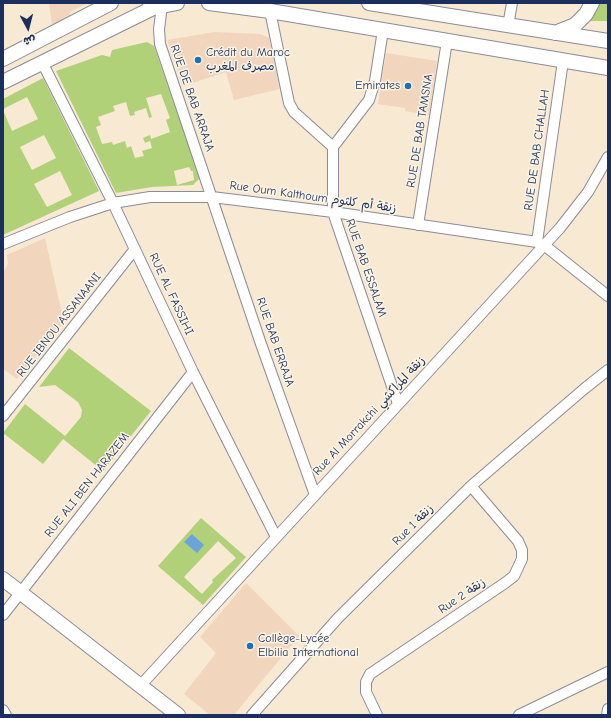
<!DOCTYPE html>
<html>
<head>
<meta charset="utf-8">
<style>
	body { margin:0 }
	#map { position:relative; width:611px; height:718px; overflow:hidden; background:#f8e9d3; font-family:"Comic Neue","Playpen Sans Arabic",sans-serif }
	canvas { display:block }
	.frame { position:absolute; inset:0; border:4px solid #1b2f5e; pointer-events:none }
	.north { position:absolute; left:8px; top:8px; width:40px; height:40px; -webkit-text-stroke:3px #fcf5e5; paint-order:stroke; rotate:173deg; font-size:11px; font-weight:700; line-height:16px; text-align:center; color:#1b2f5e }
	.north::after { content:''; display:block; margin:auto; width:14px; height:18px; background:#1b2f5e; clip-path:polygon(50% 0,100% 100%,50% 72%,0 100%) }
</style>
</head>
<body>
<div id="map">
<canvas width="611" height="718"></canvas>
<div class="frame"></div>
<div class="north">ش</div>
</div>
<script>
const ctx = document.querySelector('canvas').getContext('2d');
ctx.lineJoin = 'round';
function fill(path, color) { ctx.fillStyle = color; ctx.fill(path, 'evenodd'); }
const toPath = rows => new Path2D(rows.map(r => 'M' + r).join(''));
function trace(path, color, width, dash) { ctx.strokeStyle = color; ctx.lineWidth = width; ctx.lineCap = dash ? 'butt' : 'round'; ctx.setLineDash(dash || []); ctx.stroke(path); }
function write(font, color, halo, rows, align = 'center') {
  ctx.font = font + ' "Comic Neue","Playpen Sans Arabic",sans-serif'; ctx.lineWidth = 3; ctx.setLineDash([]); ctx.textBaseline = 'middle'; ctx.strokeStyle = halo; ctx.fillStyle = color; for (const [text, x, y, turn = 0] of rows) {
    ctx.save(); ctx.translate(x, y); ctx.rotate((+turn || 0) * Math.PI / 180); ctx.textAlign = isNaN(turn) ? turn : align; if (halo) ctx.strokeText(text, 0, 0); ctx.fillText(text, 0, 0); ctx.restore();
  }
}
fill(toPath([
	[49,3,88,3,70,12,70,16,52,25],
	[215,32,260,34,269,38,280,89,234,100,226,72,183,86,167,40],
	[386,53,437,61,429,115,405,111,405,108,378,104],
	[45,238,64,323,17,379,3,369,3,272,8,264,7,255],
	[246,583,299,636,234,715,210,715,184,694,216,653,200,637]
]), '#f1d5bd');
fill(toPath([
	[599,3,608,3,608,21,584,21],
	[147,42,154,46,200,178,193,185,152,187,116,193,56,71,102,55,110,57,112,50],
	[161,94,170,118,166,120,170,132,151,139,150,135,143,138,145,143,150,141,152,148,142,151,144,156,135,158,131,146,127,148,125,141,113,145,112,142,102,144,96,127,101,125,98,117,115,111,113,106,126,102,130,116,135,115,134,112,146,108,149,118,152,117,146,98],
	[189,167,191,171,193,171,194,180,177,185,174,171],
	[43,78,99,191,3,235,3,110,12,131,38,119,27,97,3,109,3,99],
	[44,135,56,158,32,170,20,147],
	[60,171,72,195,47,207,34,184],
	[69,348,151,411,103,471,63,439,43,464,3,433,25,404,65,436,81,417,82,410,78,402,55,385,39,387],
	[201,518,246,557,203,605,158,566],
	[218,541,236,558,212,580,213,582,202,594,184,577]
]), '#b1d179');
fill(toPath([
	[192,534,204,545,197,553,184,542]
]), '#6ba4da');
const street = toPath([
	[162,6,159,29,160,44,261,344,315,495],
	[270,11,289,103,294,112,333,147],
	[508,26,512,3],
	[383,30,375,81,369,100,333,147,333,212,398,404],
	[42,62,113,203,193,372,276,537],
	[418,225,447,41],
	[537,242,563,61],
	[3,244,70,217,113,203,150,197,212,197,333,212,537,242,544,245,608,296],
	[3,416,135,249],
	[3,615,193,372],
	[140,686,560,228,588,192,608,157],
	[3,710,6,715],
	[252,715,338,618,471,486,584,389,608,370],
	[377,715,366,692,366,682,370,674,505,583,514,576,522,559,522,550,518,541,471,486],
	[519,715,608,672],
	[607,715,608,709]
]);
const secondary = toPath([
	[150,3,162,6,177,3],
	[209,3,270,11,608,68],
	[369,3,608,41],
	[555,33,575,25,586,14,592,3],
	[3,59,111,3],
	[3,82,157,6],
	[3,579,178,715]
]);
trace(street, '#8a8c98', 12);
trace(secondary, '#8a8c98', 16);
trace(street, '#fff', 10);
trace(secondary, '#fff', 14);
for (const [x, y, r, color] of [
	[198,60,4,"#1f6fb2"],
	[408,86,4,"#1f6fb2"],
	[250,646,4,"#1f6fb2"]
]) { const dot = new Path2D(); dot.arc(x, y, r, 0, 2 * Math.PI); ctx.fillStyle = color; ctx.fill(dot); trace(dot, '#fcf5e5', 1.5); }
write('12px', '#1b2f5e', '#fcf5e5', [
	["Crédit du Maroc",206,53],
	["مصرف المغرب",206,67],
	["Emirates",400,86,"right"],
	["Collège-Lycée",258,639],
	["Elbilia International",258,653]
], 'left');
write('12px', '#1b2f5e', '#fcf5e5', [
	["RUE DE BAB ARRAJA",192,98,71],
	["RUE DE BAB TAMSNA",420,131,-81],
	["RUE DE BAB CHALLAH",537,150,-82],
	["Rue Oum Kalthoum زنقة أم كلثوم",313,197,8],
	["RUE BAB ESSALAM",366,268,71],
	["RUE AL FASSIHI",171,294,65],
	["RUE IBNOU ASSANAANI",59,325,-52],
	["RUE BAB ERRAJA",275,342,71],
	["Rue Al Morrakchi زنقة المراكشي",369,416,-47],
	["RUE ALI BEN HARAZEM",87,485,-52],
	["Rue 1 زنقة",413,525,-45],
	["Rue 2 زنقة",462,596,-34]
]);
</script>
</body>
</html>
